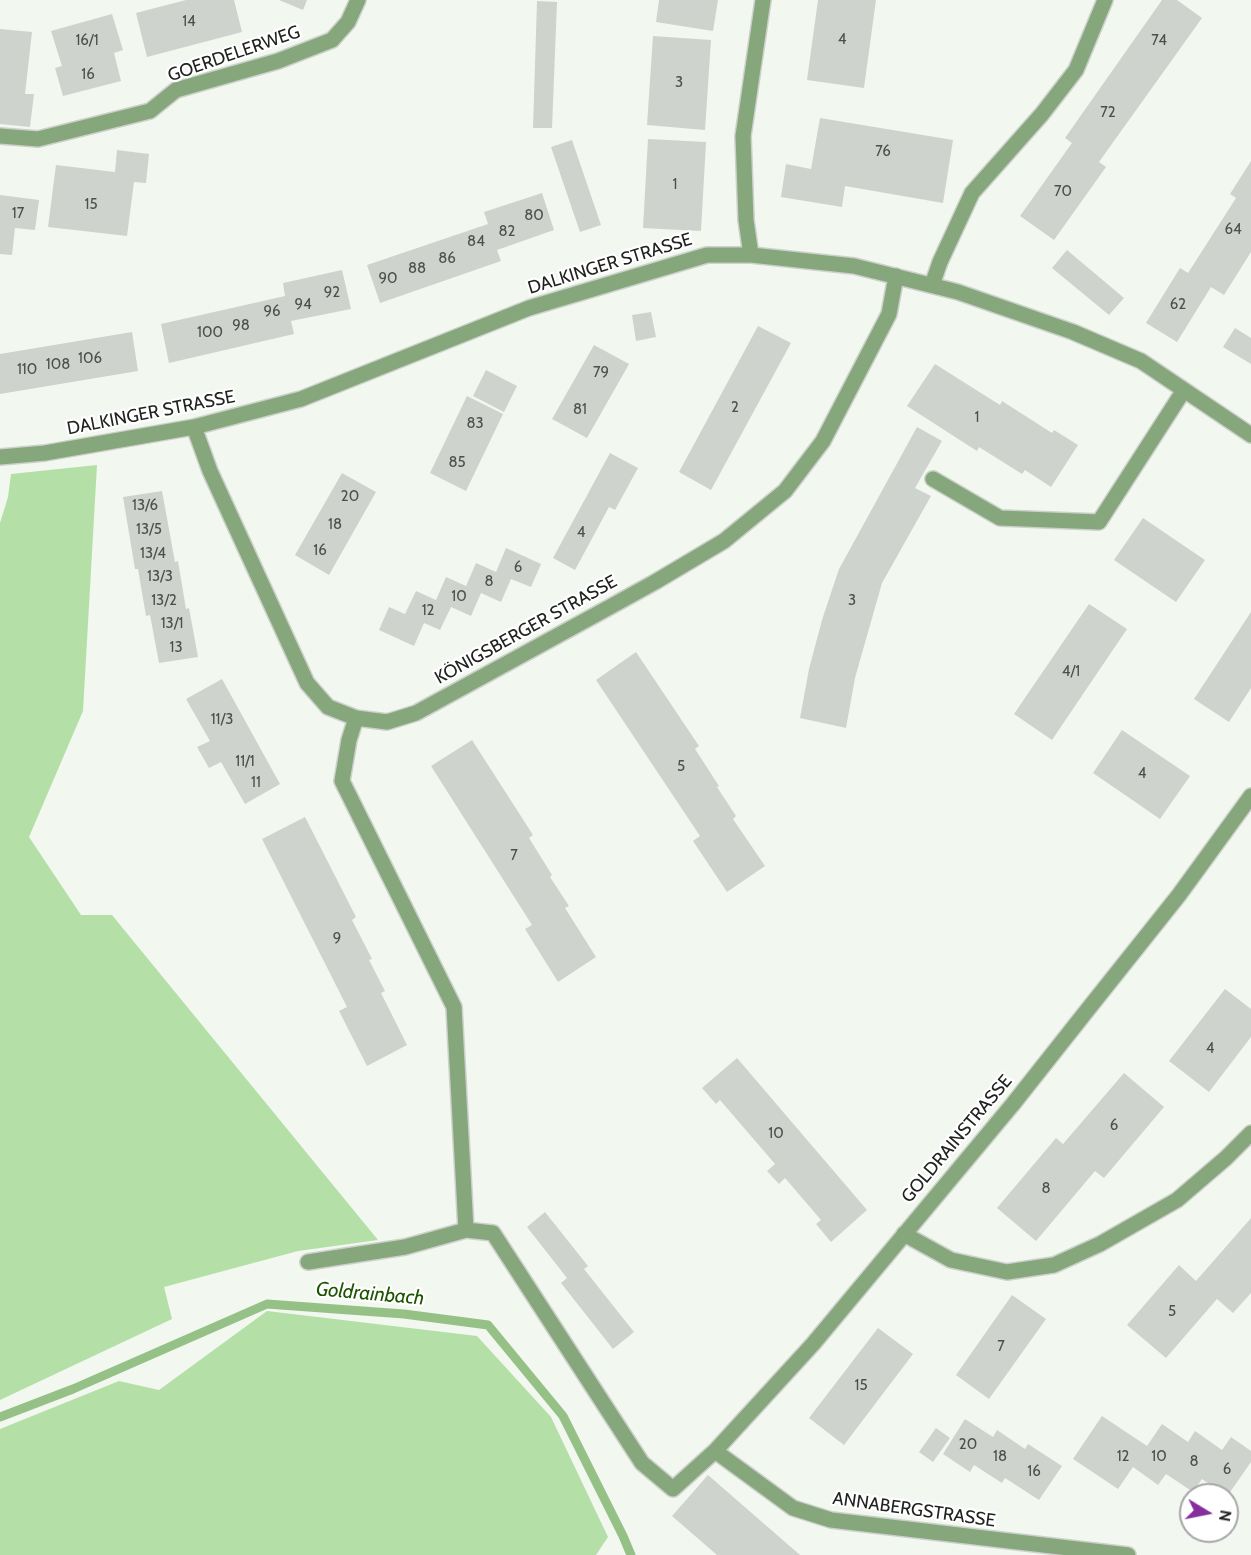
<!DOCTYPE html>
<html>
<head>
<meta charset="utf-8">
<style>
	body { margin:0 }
	#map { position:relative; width:1251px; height:1555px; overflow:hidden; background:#f2f7f0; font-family:Cabin,sans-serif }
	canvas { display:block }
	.north { position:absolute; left:1179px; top:1483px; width:60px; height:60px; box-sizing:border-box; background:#fff; border:2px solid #a6a7a6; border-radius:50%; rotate:100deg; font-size:16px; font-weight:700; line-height:24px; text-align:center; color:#212320 }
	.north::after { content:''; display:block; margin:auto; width:21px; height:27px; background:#87309d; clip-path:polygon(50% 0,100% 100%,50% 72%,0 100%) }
</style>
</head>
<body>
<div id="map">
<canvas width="1251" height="1555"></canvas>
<div class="north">N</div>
</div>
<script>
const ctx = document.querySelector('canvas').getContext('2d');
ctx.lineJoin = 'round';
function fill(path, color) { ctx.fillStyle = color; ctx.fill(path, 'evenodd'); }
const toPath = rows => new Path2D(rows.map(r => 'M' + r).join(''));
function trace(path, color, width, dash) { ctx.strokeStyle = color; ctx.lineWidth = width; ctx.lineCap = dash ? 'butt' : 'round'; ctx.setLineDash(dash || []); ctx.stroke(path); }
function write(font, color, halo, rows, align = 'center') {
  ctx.font = font + ' Cabin,sans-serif'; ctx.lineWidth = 4.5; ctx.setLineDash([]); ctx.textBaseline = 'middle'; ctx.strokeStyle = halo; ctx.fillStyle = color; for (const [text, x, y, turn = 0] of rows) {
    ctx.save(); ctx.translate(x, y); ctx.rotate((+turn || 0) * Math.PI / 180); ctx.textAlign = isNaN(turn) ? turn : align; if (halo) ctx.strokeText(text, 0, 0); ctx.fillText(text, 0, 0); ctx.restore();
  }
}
fill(toPath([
	[97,465,83,711,29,837,81,915,112,915,378,1240,298,1251,164,1287,172,1319,0,1400,0,523,8,497,11,474],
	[267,1311,477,1336,551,1417,608,1537,596,1555,0,1555,0,1429,119,1381,159,1390]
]), '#b4e0a7');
trace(toPath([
	[0,1417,73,1389,267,1304,404,1314,488,1325,563,1416,623,1536,631,1555]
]), '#95c187', 9);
fill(toPath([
	[186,0,234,0,242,32,147,57,136,13],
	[279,0,307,0,303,10],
	[659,0,718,0,713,31,656,22],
	[818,0,876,0,864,88,807,80],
	[1162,0,1177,0,1202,18,1099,162,1106,167,1054,240,1020,216,1072,143,1065,138],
	[537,1,557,2,552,128,533,128],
	[112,14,123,50,114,53,121,81,63,96,55,68,62,66,51,31],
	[0,29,32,32,25,94,34,94,30,127,0,124],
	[653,36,711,40,705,130,647,125],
	[820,118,953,140,943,203,845,186,842,207,781,197,786,164,811,169],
	[648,139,706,142,701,231,643,228],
	[572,140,601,225,580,232,551,147],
	[117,150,149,154,146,183,134,182,127,236,48,227,56,165,115,172],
	[1251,161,1251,252,1224,295,1211,287,1177,342,1146,323,1180,268,1188,273,1236,198,1230,194],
	[542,193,554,230,497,250,501,261,380,303,367,265,488,224,484,212],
	[0,195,39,200,35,230,15,228,12,255,0,254],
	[1067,250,1124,298,1109,315,1052,268],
	[342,270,351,309,291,321,294,334,169,363,161,324,285,296,283,283],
	[651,312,656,337,636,341,632,315],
	[758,326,791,343,711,490,679,472],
	[1235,328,1251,338,1251,364,1223,347],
	[132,332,138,371,0,394,0,354],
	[594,345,629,364,587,438,552,419],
	[935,364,1000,405,1002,401,1052,433,1054,430,1078,445,1051,487,1025,470,1022,474,979,447,977,451,907,406],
	[486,370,517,386,504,412,473,396],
	[467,396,503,414,466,491,430,473],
	[917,427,942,441,915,488,931,496,882,583,855,678,846,728,800,718,809,669,822,620,839,569],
	[610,453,638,468,615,510,609,507,575,570,553,558],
	[342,473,376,492,329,575,295,555],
	[162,491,175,562,178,561,186,609,189,608,198,657,159,663,150,615,146,616,138,569,135,569,123,497],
	[1143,518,1205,560,1176,602,1114,560],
	[506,548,541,564,531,587,511,579,501,602,481,593,471,616,451,607,440,630,424,623,414,646,379,630,389,607,405,614,416,591,436,600,446,577,466,586,476,563,496,572],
	[1089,604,1127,629,1052,740,1014,714],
	[1251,612,1251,688,1229,722,1194,699],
	[636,652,699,746,695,749,719,786,717,787,736,816,733,819,765,866,727,892,693,841,700,836,596,680],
	[222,679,280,784,245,804,221,762,209,768,197,747,210,741,186,699],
	[1122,730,1190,776,1160,819,1093,773],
	[472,740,533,835,529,838,552,875,550,877,569,906,565,908,596,957,558,982,525,929,532,925,431,766],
	[305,817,356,917,352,920,372,959,369,960,385,991,381,993,407,1045,367,1066,339,1011,347,1007,262,839],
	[1225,989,1251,1009,1251,1037,1209,1092,1169,1061],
	[737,1058,867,1210,831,1242,816,1224,821,1220,785,1178,779,1184,767,1171,775,1164,720,1100,716,1104,702,1088],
	[1124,1073,1164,1107,1104,1178,1095,1171,1036,1241,997,1208,1056,1138,1063,1144],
	[545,1212,588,1266,584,1269,634,1332,613,1349,561,1283,567,1278,527,1227],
	[1251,1218,1251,1293,1233,1313,1217,1299,1166,1358,1127,1325,1179,1265,1196,1281],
	[1012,1295,1046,1319,989,1399,956,1375],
	[878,1328,913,1354,844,1445,809,1418],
	[1102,1416,1147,1446,1162,1424,1188,1442,1195,1431,1222,1450,1231,1437,1251,1451,1251,1462,1228,1495,1225,1495,1202,1479,1193,1492,1166,1474,1158,1485,1133,1467,1118,1489,1073,1459],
	[965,1419,993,1437,997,1430,1025,1449,1028,1444,1062,1466,1039,1500,1005,1478,1002,1483,974,1465,970,1472,943,1454],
	[936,1428,950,1438,933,1462,919,1452],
	[708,1475,800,1555,717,1555,672,1516]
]), '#cfd3cd');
const minor = toPath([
	[0,136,38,139,150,111,176,90,278,61,332,40,348,22,358,0],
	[751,255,746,220,743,136,763,0],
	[932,285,940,262,972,193,1042,114,1076,70,1105,0],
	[194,427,210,471,307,683,328,707,356,718,387,722,416,713,608,608,655,582,724,541,785,491,823,441,889,314,896,276],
	[0,457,45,453,194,427,301,399,529,308,707,255,751,255,854,266,958,292,1073,332,1141,361,1251,435],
	[933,479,1000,518,1099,522,1184,390],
	[356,718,349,740,342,781,454,1007,466,1230,493,1233,642,1463,673,1489,715,1451,813,1344,1013,1104,1085,1013,1179,895,1251,796],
	[904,1234,951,1260,1007,1272,1054,1265,1100,1244,1177,1200,1226,1158,1251,1133],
	[308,1262,405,1247,466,1230],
	[715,1451,793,1508,831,1520,1128,1555]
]);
trace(minor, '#ccd1cb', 18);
trace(minor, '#86a67c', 15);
write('15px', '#4c4f4b', null, [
	["14",189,22],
	["4",842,40],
	["16/1",87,41],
	["74",1159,41],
	["16",88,75],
	["3",679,83],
	["72",1108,113],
	["76",883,152],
	["1",675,185],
	["70",1063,192],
	["15",91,205],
	["17",18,214],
	["80",534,216],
	["64",1233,230],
	["82",507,232],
	["84",476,242],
	["86",447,259],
	["88",417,269],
	["90",388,279],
	["92",332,293],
	["94",303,305],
	["62",1178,305],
	["96",272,312],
	["98",241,326],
	["100",210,333],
	["106",90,359],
	["108",58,365],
	["110",27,370],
	["79",601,373],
	["2",735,408],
	["81",580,410],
	["1",977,418],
	["83",475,424],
	["85",457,463],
	["20",350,497],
	["13/6",145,506],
	["18",335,525],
	["13/5",149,530],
	["4",581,533],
	["16",320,551],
	["13/4",153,554],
	["6",518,568],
	["13/3",160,577],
	["8",489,582],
	["10",459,597],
	["13/2",164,601],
	["3",852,601],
	["12",428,611],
	["13/1",172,624],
	["13",176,648],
	["4/1",1071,672],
	["11/3",222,720],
	["11/1",245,762],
	["5",681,767],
	["4",1142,774],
	["11",256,783],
	["7",514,856],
	["9",337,939],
	["4",1210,1049],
	["6",1114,1126],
	["10",776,1134],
	["8",1046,1189],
	["5",1172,1312],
	["7",1001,1347],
	["15",861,1386],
	["20",968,1445],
	["18",1000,1457],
	["12",1123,1457],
	["10",1159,1457],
	["8",1194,1462],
	["6",1227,1470],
	["16",1034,1472]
]);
write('18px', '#212320', '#fff', [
	["GOERDELERWEG",234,54,-19],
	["DALKINGER STRASSE",610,264,-17],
	["DALKINGER STRASSE",151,413,-11],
	["KÖNIGSBERGER STRASSE",526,630,-29],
	["GOLDRAINSTRASSE",957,1139,-50],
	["ANNABERGSTRASSE",914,1510,8]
]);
write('italic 20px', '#1c5401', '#fff', [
	["Goldrainbach",370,1294,5]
]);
</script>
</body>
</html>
